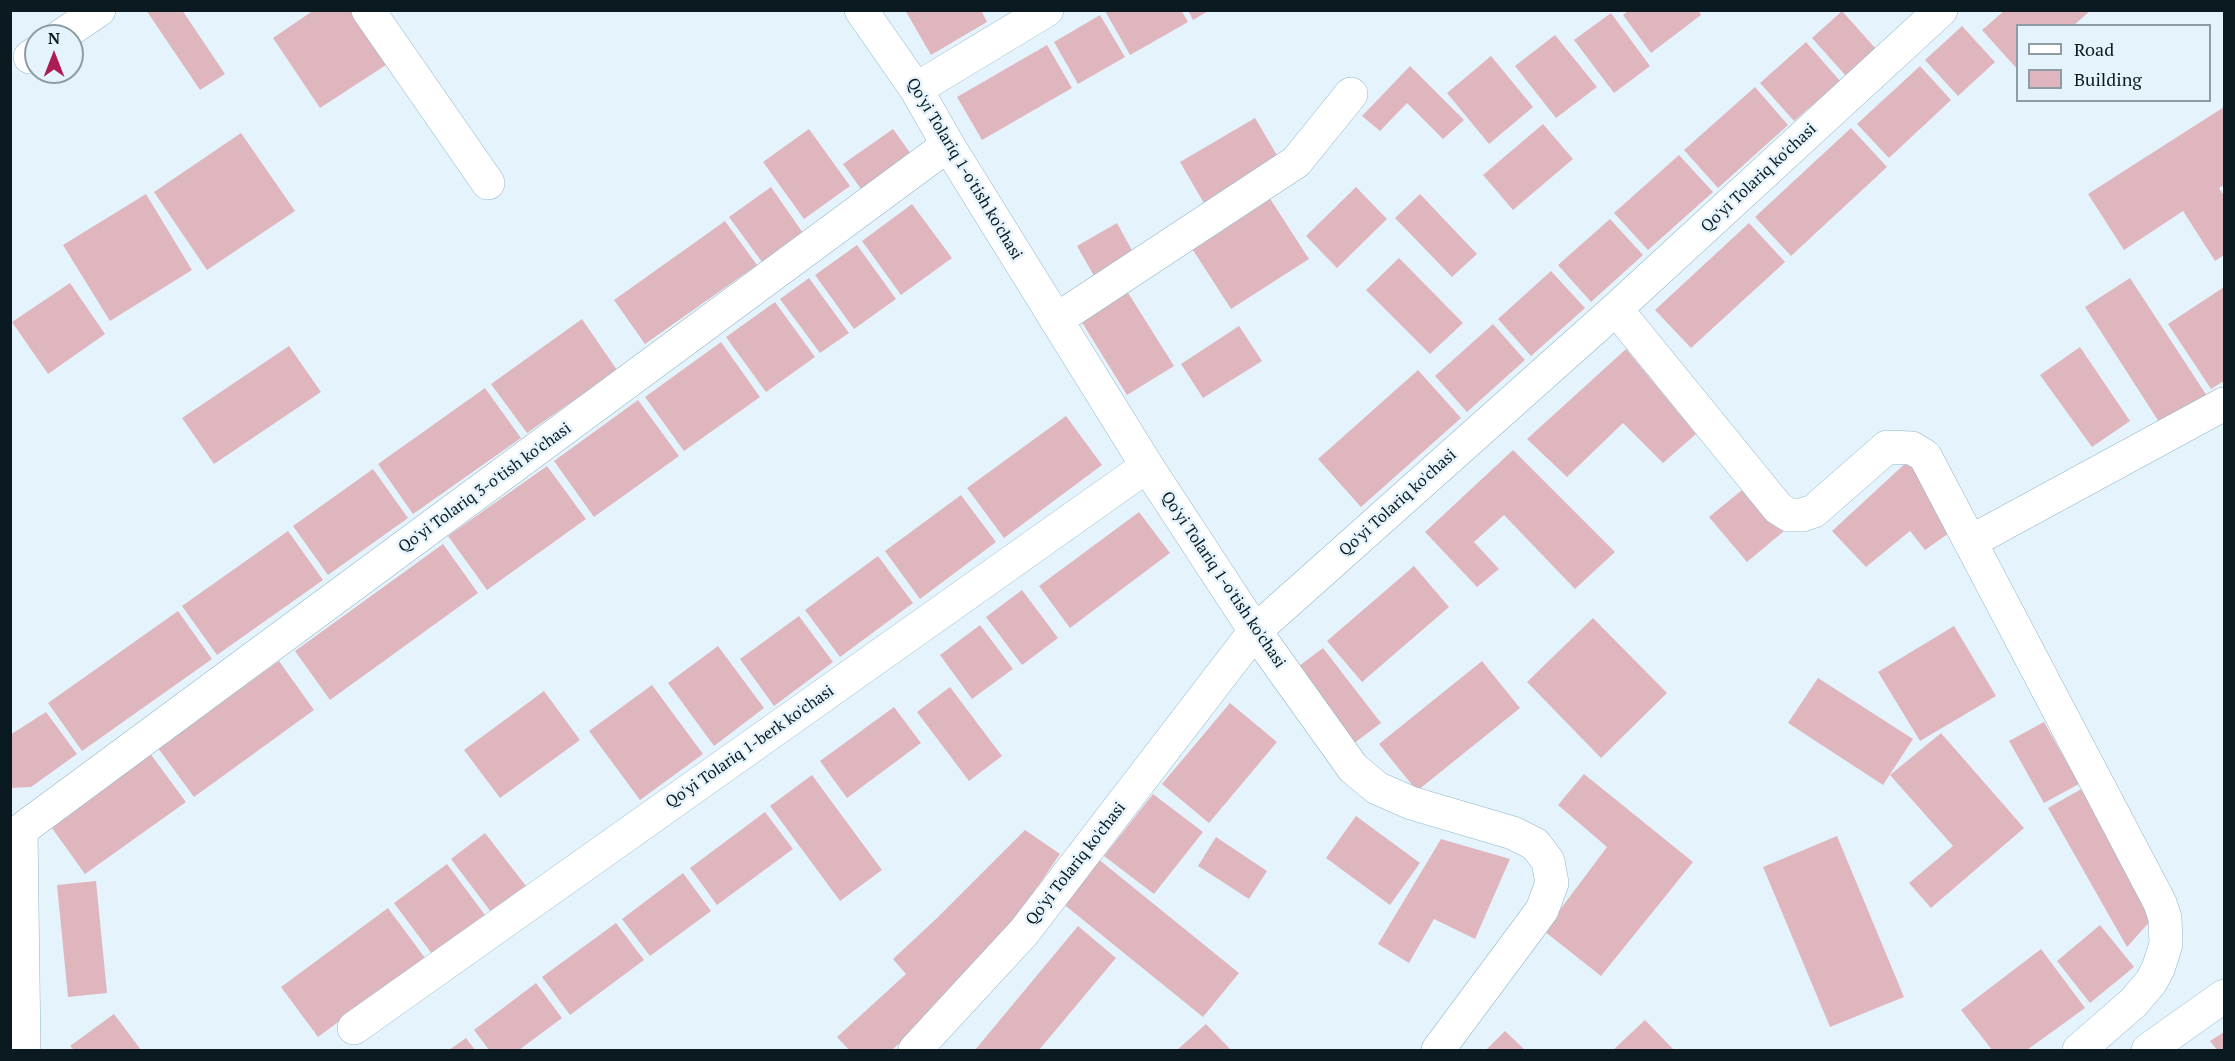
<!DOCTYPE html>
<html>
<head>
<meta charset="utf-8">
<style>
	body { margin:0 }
	#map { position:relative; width:2235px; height:1061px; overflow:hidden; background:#e5f4fc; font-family:"PT Serif",serif }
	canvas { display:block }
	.frame { position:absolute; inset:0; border:12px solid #0b1920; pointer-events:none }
	.legend { position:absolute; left:2016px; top:24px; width:195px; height:78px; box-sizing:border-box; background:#e5f4fc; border:2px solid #8e9ca4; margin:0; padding:8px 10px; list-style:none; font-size:18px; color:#0b1920 }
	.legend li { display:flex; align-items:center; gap:12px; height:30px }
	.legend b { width:30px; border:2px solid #8e9ca4 }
	.north { position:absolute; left:24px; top:24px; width:60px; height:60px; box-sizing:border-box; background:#e5f4fc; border:2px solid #8e9ca4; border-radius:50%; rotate:0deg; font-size:16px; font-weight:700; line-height:24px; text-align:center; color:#0b1920 }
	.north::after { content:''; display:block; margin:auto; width:21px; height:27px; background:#ad1c52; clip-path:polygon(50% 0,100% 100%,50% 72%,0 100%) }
</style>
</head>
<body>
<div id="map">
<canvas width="2235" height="1061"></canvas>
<div class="frame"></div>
<ul class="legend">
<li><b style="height:8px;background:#fff"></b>Road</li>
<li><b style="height:16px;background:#e0b6be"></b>Building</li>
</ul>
<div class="north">N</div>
</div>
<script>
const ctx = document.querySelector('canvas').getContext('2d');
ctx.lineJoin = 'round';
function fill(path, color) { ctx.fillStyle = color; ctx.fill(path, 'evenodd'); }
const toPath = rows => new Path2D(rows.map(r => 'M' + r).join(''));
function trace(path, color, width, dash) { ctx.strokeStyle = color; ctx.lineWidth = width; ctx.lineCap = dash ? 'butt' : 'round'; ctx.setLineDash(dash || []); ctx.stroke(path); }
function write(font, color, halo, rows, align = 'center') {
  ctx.font = font + ' "PT Serif",serif'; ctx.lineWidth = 5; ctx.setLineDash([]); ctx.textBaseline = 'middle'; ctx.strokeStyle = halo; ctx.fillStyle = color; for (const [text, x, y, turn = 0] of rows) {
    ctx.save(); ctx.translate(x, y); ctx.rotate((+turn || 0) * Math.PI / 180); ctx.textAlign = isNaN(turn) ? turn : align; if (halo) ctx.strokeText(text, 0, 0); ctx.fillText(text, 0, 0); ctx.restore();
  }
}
fill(toPath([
	[146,10,182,10,225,74,200,90],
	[314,10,354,10,389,63,320,108,273,38],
	[905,10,981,10,987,22,931,55],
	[1181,10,1188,22,1130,55,1105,11],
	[1188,10,1210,10,1193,20],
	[1629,10,1698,10,1701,15,1651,53,1623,15],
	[2005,10,2091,10,2073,26,2018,26,2018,70,1982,30],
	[1842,11,1876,49,1846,76,1812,38],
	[1611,13,1650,66,1614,93,1574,40],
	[1100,15,1125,57,1078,84,1054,42],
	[1962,26,1995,62,1958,96,1925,60],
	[1555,35,1597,87,1556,118,1515,66],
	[1806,42,1840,81,1794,121,1760,83],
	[1047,45,1072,88,982,140,957,97],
	[1491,56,1533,107,1489,144,1447,93],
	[1410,66,1464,120,1443,139,1407,103,1380,131,1362,116],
	[1920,66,1951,100,1889,158,1857,124],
	[1755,87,1788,125,1718,188,1684,150],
	[2224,107,2224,185,2219,188,2224,196,2224,255,2215,261,2183,211,2124,250,2088,194],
	[1255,118,1281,162,1205,205,1180,162],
	[1543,124,1573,159,1513,210,1483,175],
	[1851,128,1887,167,1791,256,1755,217],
	[809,129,850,186,804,219,763,162],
	[893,129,911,154,861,189,843,164],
	[241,133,295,211,207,270,154,192],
	[1679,155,1713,192,1648,250,1614,213],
	[771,187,803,233,762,262,729,217],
	[1356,187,1387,219,1337,268,1306,236],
	[146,194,192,270,110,321,63,245],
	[1420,194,1477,254,1452,277,1395,218],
	[1269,197,1309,259,1231,309,1191,247],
	[912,204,952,258,901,295,862,241],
	[1610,219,1643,255,1591,302,1558,265],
	[725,221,757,265,645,344,614,300],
	[1117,223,1134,254,1094,276,1077,246],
	[1749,223,1785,262,1691,348,1655,310],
	[857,245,896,299,854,329,815,275],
	[1399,258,1463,323,1430,354,1366,290],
	[1551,271,1585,308,1531,356,1498,319],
	[809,278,849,333,820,353,780,299],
	[2130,278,2207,396,2161,425,2085,307],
	[70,283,105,334,48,374,12,322],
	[2224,287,2224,381,2211,389,2168,324],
	[1125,288,1174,366,1127,395,1078,316],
	[775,302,815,357,766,392,726,337],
	[582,319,617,370,527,433,491,384],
	[1493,324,1525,360,1467,412,1435,376],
	[1239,326,1262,361,1203,398,1181,364],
	[721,342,760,397,684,451,645,397],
	[289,346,321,392,214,464,182,418],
	[2080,347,2130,421,2092,447,2040,375],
	[1626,349,1696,434,1663,463,1623,423,1567,477,1527,439],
	[1418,370,1461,418,1361,507,1318,459],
	[485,388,521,438,413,514,378,464],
	[638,400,679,456,594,517,554,461],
	[1066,416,1102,465,1004,538,967,488],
	[1513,450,1615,552,1575,589,1504,515,1474,542,1499,569,1477,587,1425,532],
	[1910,459,1952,531,1925,550,1910,531,1866,567,1832,531],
	[547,466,586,519,487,590,448,536],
	[373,469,408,518,328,575,293,526],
	[1747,486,1784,531,1747,562,1709,517],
	[961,495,996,542,920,599,885,551],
	[1139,512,1170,553,1070,628,1039,586],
	[288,531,323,580,217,655,182,606],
	[443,544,478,593,330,700,295,651],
	[878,556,913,603,840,657,805,610],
	[1414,566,1449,607,1362,682,1327,641],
	[1022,590,1058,638,1022,665,986,617],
	[178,611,212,659,82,751,48,703],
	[799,616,833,662,774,706,740,659],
	[1593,618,1667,693,1601,758,1527,682],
	[980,625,1013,669,972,699,940,655],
	[1954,626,1996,696,1920,741,1878,672],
	[718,646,764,708,714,746,668,683],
	[1323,648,1381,723,1353,744,1295,669],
	[279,661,314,710,194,797,158,748],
	[1482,661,1520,708,1417,791,1379,744],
	[1818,678,1913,739,1883,785,1788,723],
	[652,685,703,754,640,800,589,731],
	[950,687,1002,756,969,781,917,712],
	[544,691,580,740,500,798,464,750],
	[1230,703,1277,742,1209,823,1162,784],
	[894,707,921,743,847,798,820,761],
	[46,712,77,754,31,787,10,788,10,735],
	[2044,722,2079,784,2044,803,2009,741],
	[1941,733,2024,828,1931,908,1909,883,1953,846,1890,775],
	[149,752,186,802,85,874,49,824],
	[1584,774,1693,862,1601,976,1544,931,1607,847,1558,805],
	[812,775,882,870,840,901,770,806],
	[2083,788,2153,918,2127,947,2048,808],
	[1153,794,1203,832,1154,894,1104,856],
	[765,812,793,849,717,905,690,868],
	[1356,816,1420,863,1390,905,1326,858],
	[1025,830,1060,854,981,969,892,1050,849,1050,837,1037,906,974,893,959,936,919],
	[485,833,526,886,491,912,451,859],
	[1837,836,1904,997,1830,1027,1763,867],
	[1216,837,1267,871,1249,899,1198,866],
	[1441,839,1510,859,1475,939,1434,919,1409,963,1378,944],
	[1097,858,1239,973,1203,1017,1061,902],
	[447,864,485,915,432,954,394,903],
	[683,873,711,911,650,956,622,919],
	[96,881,107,993,68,997,57,885],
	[388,908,425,958,318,1037,281,987],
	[616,923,644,960,570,1015,542,977],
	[2100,925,2134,967,2090,1003,2057,961],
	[1078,926,1116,958,1039,1050,975,1050],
	[2041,949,2085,1008,2027,1050,1992,1050,1961,1010],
	[536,983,562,1018,519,1050,489,1050,474,1030],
	[114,1014,141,1050,74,1050,70,1046],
	[1645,1020,1674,1050,1613,1050],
	[1206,1024,1231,1050,1177,1050],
	[1505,1031,1525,1050,1486,1050],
	[2224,1032,2224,1050,2217,1050,2210,1041],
	[466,1038,475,1050,449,1050]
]), '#e0b6be');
const minor = toPath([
	[368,10,488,183],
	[861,10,916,89,948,145,1147,466,1255,631,1353,768,1377,788,1411,803,1513,833,1535,844,1548,861,1552,883,1542,910,1438,1050],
	[61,36,99,10],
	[30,57,36,53],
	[916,89,1047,10],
	[1616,309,1778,508,1789,515,1802,515,1814,511,1887,447,1912,448,1925,456,2160,903,2165,918,2166,944,2158,969,2151,982,2133,1003,2079,1050],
	[1056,320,1296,162,1351,94],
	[1970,542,2224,404],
	[21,830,948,145],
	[21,830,24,1050],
	[354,1028,1147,466],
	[915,1050,1024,932,1255,631,1616,309,1941,10],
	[2148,1050,2224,996]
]);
trace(minor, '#90b6c9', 34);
trace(minor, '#fff', 33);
write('16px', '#0b1920', '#e5f4fc', [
	["Qo'yi Tolariq 1-o'tish ko'chasi",964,169,59],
	["Qo'yi Tolariq ko'chasi",1759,178,-43],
	["Qo'yi Tolariq 3-o'tish ko'chasi",485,488,-36],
	["Qo'yi Tolariq ko'chasi",1398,503,-42],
	["Qo'yi Tolariq 1-o'tish ko'chasi",1223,580,56],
	["Qo'yi Tolariq 1-berk ko'chasi",750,747,-35],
	["Qo'yi Tolariq ko'chasi",1076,864,-52]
]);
</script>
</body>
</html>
